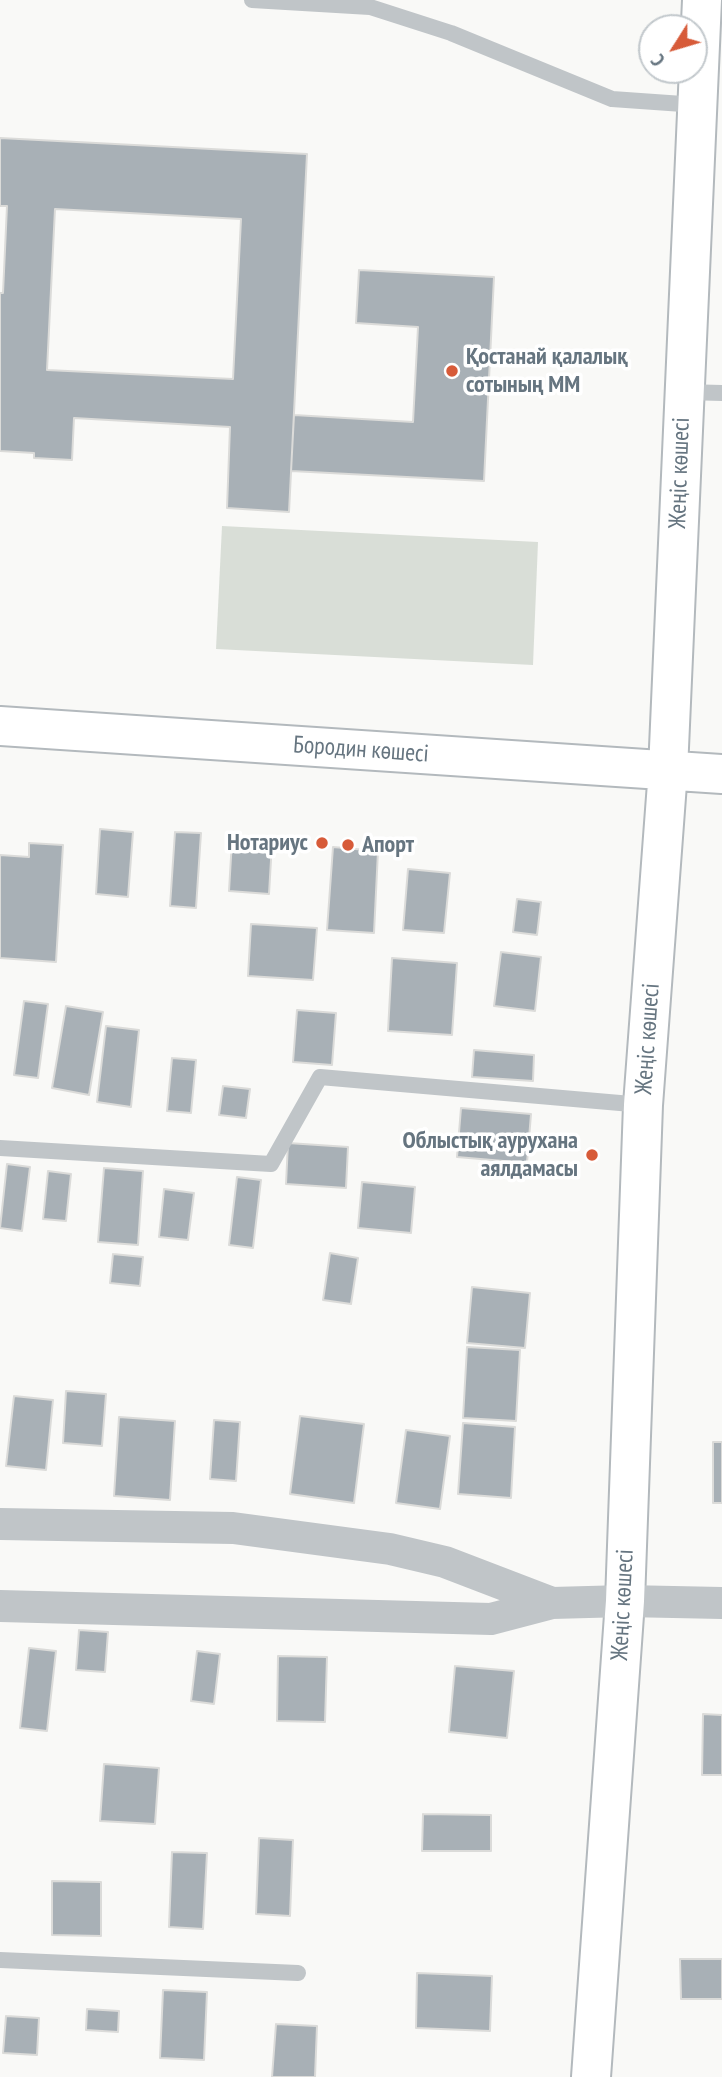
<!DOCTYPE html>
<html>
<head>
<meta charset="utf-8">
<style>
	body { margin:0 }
	#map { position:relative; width:722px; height:2077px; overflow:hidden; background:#f9f9f7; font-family:"PT Sans Narrow",sans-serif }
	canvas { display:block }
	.north { position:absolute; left:638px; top:14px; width:70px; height:70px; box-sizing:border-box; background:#fff; border:2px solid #c2c8cc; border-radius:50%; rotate:233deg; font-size:19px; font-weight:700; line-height:28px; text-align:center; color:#667580 }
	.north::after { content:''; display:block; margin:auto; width:24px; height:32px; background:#d75b39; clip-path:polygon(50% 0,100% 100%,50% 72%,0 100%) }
</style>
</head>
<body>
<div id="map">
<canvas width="722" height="2077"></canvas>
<div class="north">С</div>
</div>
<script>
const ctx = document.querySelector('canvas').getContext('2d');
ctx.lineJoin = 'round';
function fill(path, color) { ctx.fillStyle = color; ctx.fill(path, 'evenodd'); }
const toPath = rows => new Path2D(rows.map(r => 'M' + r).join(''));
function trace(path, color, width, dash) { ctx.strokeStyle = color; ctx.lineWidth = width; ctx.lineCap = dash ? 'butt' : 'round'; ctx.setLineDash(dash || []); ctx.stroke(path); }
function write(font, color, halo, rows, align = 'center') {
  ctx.font = font + ' "PT Sans Narrow",sans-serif'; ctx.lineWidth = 7; ctx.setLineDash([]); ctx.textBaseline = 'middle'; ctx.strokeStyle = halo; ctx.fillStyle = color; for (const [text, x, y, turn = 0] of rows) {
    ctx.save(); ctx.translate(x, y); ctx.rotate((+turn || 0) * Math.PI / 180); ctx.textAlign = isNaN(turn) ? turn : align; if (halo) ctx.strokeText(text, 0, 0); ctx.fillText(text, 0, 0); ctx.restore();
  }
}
fill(toPath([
	[222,526,538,542,533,665,216,649]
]), '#d9ded7');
const building = toPath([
	[0,138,307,154,289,512,227,508,230,427,74,418,72,460,34,458,34,453,0,451,0,293,3,293,7,206,0,206,0,138],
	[55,209,241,219,233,379,47,370,55,209],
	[359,270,494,277,484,481,291,471,294,415,413,422,418,327,356,323,359,270],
	[100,829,133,832,128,897,96,894,100,829],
	[175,832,201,833,196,908,170,906,175,832],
	[232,840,272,843,269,894,229,891,232,840],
	[29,843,63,845,56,962,0,958,0,855,29,857,29,843],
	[333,847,378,851,374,933,327,930,333,847],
	[408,869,450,873,444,933,403,930,408,869],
	[517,899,541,902,537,935,513,932,517,899],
	[251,924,317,928,313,980,248,976,251,924],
	[501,952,541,957,535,1011,494,1006,501,952],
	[392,958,457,963,452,1035,388,1031,392,958],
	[24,1001,48,1004,38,1078,14,1075,24,1001],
	[66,1006,103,1012,89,1095,52,1088,66,1006],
	[297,1010,336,1013,332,1065,293,1062,297,1010],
	[106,1026,139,1030,131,1107,97,1102,106,1026],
	[474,1050,534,1055,533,1081,472,1077,474,1050],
	[172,1058,196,1060,191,1113,167,1111,172,1058],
	[223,1086,250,1089,246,1118,219,1115,223,1086],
	[461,1108,531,1114,527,1163,457,1157,461,1108],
	[288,1143,348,1147,346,1188,286,1184,288,1143],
	[7,1164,30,1167,22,1231,0,1228,7,1164],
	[104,1168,143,1171,138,1245,98,1242,104,1168],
	[48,1171,71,1174,66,1221,43,1219,48,1171],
	[237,1177,261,1180,253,1248,229,1245,237,1177],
	[362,1182,415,1187,411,1233,358,1228,362,1182],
	[164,1189,194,1193,188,1240,159,1237,164,1189],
	[330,1253,358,1258,351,1304,323,1300,330,1253],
	[113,1254,143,1257,140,1286,110,1283,113,1254],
	[472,1287,530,1293,525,1348,467,1343,472,1287],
	[467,1347,520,1350,516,1421,463,1418,467,1347],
	[66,1391,106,1394,102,1446,63,1443,66,1391],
	[14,1396,53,1400,46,1470,6,1466,14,1396],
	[300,1416,364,1424,354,1503,290,1494,300,1416],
	[119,1417,175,1421,170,1500,114,1496,119,1417],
	[214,1420,240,1422,236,1481,210,1479,214,1420],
	[463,1423,515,1427,511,1498,458,1494,463,1423],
	[406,1430,450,1436,440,1509,396,1503,406,1430],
	[713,1442,722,1442,722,1503,713,1503,713,1442],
	[79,1630,108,1632,105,1672,76,1670,79,1630],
	[29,1648,56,1651,47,1731,20,1728,29,1648],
	[197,1651,220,1654,214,1704,191,1701,197,1651],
	[278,1656,327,1657,325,1722,277,1721,278,1656],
	[455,1666,514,1671,507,1738,449,1732,455,1666],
	[703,1714,722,1715,722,1775,702,1775,703,1714],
	[104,1764,159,1768,155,1824,100,1821,104,1764],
	[423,1814,491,1815,491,1851,422,1851,423,1814],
	[259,1838,293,1840,290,1916,256,1914,259,1838],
	[172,1852,207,1853,203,1929,169,1927,172,1852],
	[52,1881,101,1882,101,1936,52,1935,52,1881],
	[680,1959,722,1959,722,1999,681,1999,680,1959],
	[417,1973,492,1976,490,2031,416,2028,417,1973],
	[163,1990,207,1992,204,2060,160,2058,163,1990],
	[87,2009,119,2011,118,2032,86,2030,87,2009],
	[6,2016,39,2018,37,2055,3,2053,6,2016],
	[276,2024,317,2026,315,2077,272,2077,276,2024]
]);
fill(building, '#a8b0b6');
trace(building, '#dbdbd9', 2);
const secondary = toPath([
	[0,726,722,774],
	[591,2077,625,1601,643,1105,668,770,702,0]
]);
trace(secondary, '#b3b9bd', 42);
trace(toPath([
	[252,0,370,7,451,33,612,99,697,105],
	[684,392,722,393],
	[0,1148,271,1164,320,1077,643,1105],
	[0,1960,298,1973]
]), '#c0c5c8', 16);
trace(toPath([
	[0,1524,233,1528,390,1549,445,1562,552,1603],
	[0,1606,491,1619,552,1603,625,1601,722,1603]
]), '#c0c5c8', 32);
trace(secondary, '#fff', 38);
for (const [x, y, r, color] of [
	[452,371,7,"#d75b39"],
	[322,843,7,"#d75b39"],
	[348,845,7,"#d75b39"],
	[592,1155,7,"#d75b39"]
]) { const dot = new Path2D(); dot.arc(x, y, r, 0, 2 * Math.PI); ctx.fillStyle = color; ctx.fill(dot); trace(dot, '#fff', 2.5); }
write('bold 24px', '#667580', '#fff', [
	["Қостанай қалалық",466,357],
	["сотының ММ",466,385],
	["Нотариус",308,843,"right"],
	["Апорт",362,845],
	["Облыстық аурухана",578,1141,"right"],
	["аялдамасы",578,1169,"right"]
], 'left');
write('24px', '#667580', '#fff', [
	["Жеңіс көшесі",680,473,-88],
	["Бородин көшесі",361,750,4],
	["Жеңіс көшесі",648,1039,-86],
	["Жеңіс көшесі",623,1605,-87]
]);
</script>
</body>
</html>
